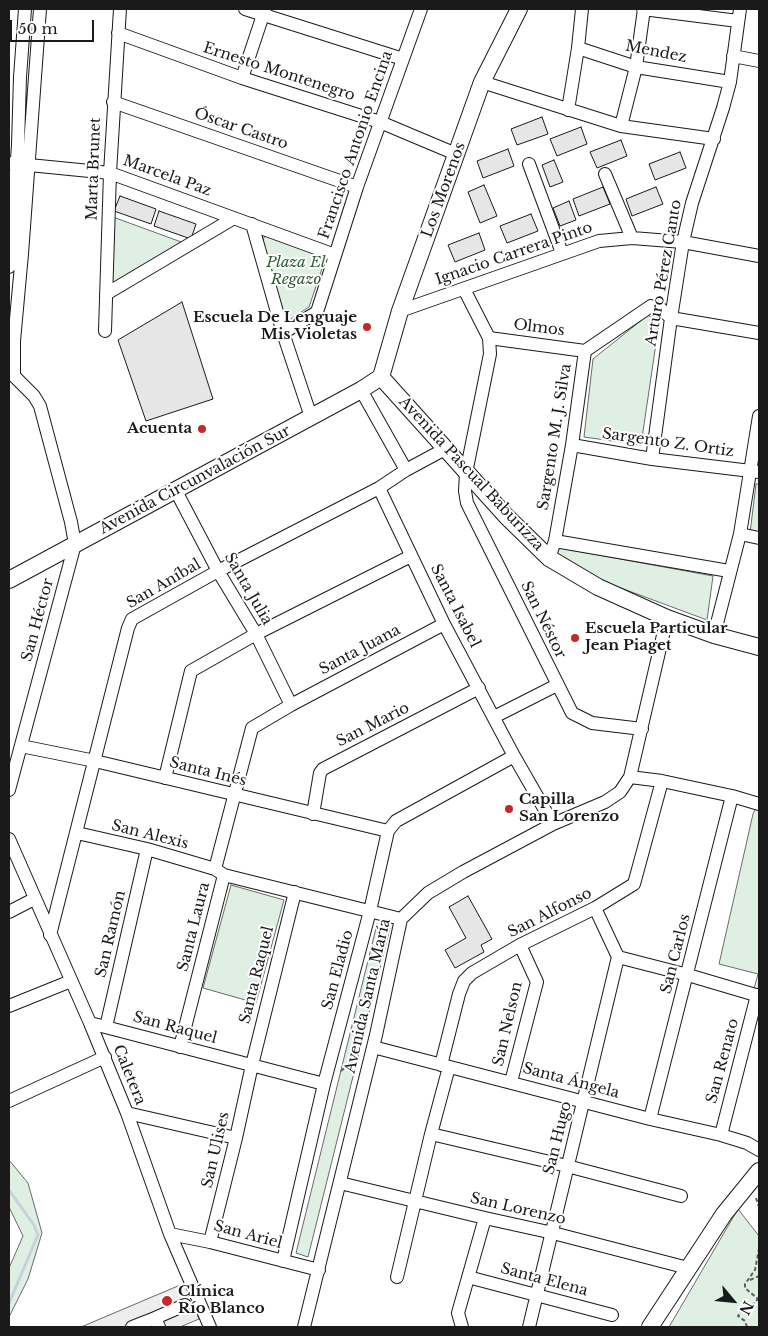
<!DOCTYPE html>
<html>
<head>
<meta charset="utf-8">
<style>
	body { margin:0 }
	#map { position:relative; width:768px; height:1336px; overflow:hidden; background:#fff; font-family:"Libre Baskerville",serif }
	canvas { display:block }
	.frame { position:absolute; inset:0; border:10px solid #1a1a1a; pointer-events:none }
	.north { position:absolute; left:708px; top:1276px; width:50px; height:50px; -webkit-text-stroke:4px #fff; paint-order:stroke; rotate:118deg; font-size:14px; font-weight:700; line-height:20px; text-align:center; color:#1a1a1a }
	.north::after { content:''; display:block; margin:auto; width:18px; height:22px; background:#1a1a1a; clip-path:polygon(50% 0,100% 100%,50% 72%,0 100%) }
	.scale { position:absolute; left:10px; top:20px; width:84px; height:22px; box-sizing:border-box; border:2px solid #1a1a1a; border-top:0; padding-left:6px; font-size:15px; line-height:18px; white-space:nowrap; color:#1a1a1a; -webkit-text-stroke:4px #fff; paint-order:stroke }
</style>
</head>
<body>
<div id="map">
<canvas width="768" height="1336"></canvas>
<div class="frame"></div>
<div class="north">N</div>
<div class="scale">50 m</div>
</div>
<script>
const ctx = document.querySelector('canvas').getContext('2d');
ctx.lineJoin = 'round';
function fill(path, color) { ctx.fillStyle = color; ctx.fill(path, 'evenodd'); }
const toPath = rows => new Path2D(rows.map(r => 'M' + r).join(''));
function trace(path, color, width, dash) { ctx.strokeStyle = color; ctx.lineWidth = width; ctx.lineCap = dash ? 'butt' : 'round'; ctx.setLineDash(dash || []); ctx.stroke(path); }
function write(font, color, halo, rows, align = 'center') {
  ctx.font = font + ' "Libre Baskerville",serif'; ctx.lineWidth = 4; ctx.setLineDash([]); ctx.textBaseline = 'middle'; ctx.strokeStyle = halo; ctx.fillStyle = color; for (const [text, x, y, turn = 0] of rows) {
    ctx.save(); ctx.translate(x, y); ctx.rotate((+turn || 0) * Math.PI / 180); ctx.textAlign = isNaN(turn) ? turn : align; if (halo) ctx.strokeText(text, 0, 0); ctx.fillText(text, 0, 0); ctx.restore();
  }
}
const green = toPath([
	[113,217,184,243,110,286,113,217],
	[265,235,326,257,309,307,285,323,262,243,265,235],
	[648,315,659,323,641,445,584,437,593,359,648,315],
	[756,484,759,484,759,534,750,533,756,484],
	[555,547,713,576,707,620,602,581,555,556,555,547],
	[759,801,759,1014,748,1011,758,974,719,964,753,814,759,801],
	[231,885,284,900,256,1003,203,988,231,885],
	[377,924,390,928,308,1257,296,1253,377,924],
	[9,1160,28,1183,42,1233,28,1279,9,1317,9,1268,23,1236,9,1207,9,1160],
	[738,1209,759,1236,759,1327,669,1327,738,1209]
]);
fill(green, '#e0efe3');
trace(green, '#6a6a6a', 1);
const parking = toPath([
	[185,1283,199,1319,180,1327,81,1327,185,1283]
]);
fill(parking, '#ededed');
trace(parking, '#6a6a6a', 1);
trace(toPath([
	[9,1190,34,1225,38,1235,9,1303]
]), '#c6d2dc', 3);
const building = toPath([
	[542,117,548,134,517,145,511,129,542,117],
	[581,127,587,144,557,156,550,139,581,127],
	[621,140,627,156,597,168,590,152,621,140],
	[508,149,514,166,483,178,477,161,508,149],
	[680,152,686,168,655,180,649,164,680,152],
	[554,160,563,182,550,187,542,165,554,160],
	[484,185,497,216,480,223,468,192,484,185],
	[603,187,610,204,579,216,573,199,603,187],
	[656,187,663,204,632,216,626,199,656,187],
	[120,196,156,209,151,224,114,211,120,196],
	[569,201,576,220,560,226,553,208,569,201],
	[159,211,196,224,191,239,154,226,159,211],
	[531,214,538,231,507,243,500,226,531,214],
	[479,233,485,250,455,262,448,245,479,233],
	[182,302,213,399,146,421,118,340,182,302],
	[468,896,492,939,481,945,484,952,455,968,445,950,466,938,449,907,468,896]
]);
fill(building, '#e6e6e6');
trace(building, '#1a1a1a', 1);
const minor = toPath([
	[245,9,403,59],
	[643,9,738,21],
	[118,33,242,78,380,122,456,154],
	[578,48,636,67,730,82],
	[733,56,759,61],
	[242,78,265,9],
	[482,82,621,126,714,139],
	[113,102,357,187],
	[568,110,578,48,582,9],
	[621,126,636,67,644,9],
	[9,163,110,173,335,255],
	[529,164,562,253],
	[605,174,632,238],
	[252,224,283,333,311,417],
	[9,267,18,145,20,77,25,9],
	[464,289,489,338,490,354,466,473,465,491,467,503,572,713,592,723,642,729],
	[106,294,234,218],
	[400,311,599,241,632,238,683,242,759,256],
	[105,331,110,173,120,9],
	[283,333,317,312,357,187,421,9],
	[489,338,585,351],
	[585,351,651,306,660,308,671,318,759,333],
	[361,390,406,470],
	[572,445,652,459,759,472],
	[652,459,671,318,683,242,692,203,723,108,730,82,740,9],
	[379,488,444,624,514,756,553,824],
	[176,491,218,571,256,634,291,705],
	[740,534,759,538],
	[555,541,729,571],
	[549,558,555,541,572,445,585,351],
	[714,635,740,534,759,416],
	[494,717,557,685],
	[21,746,95,761,388,831],
	[630,777,662,781,732,796,759,804],
	[165,778,191,671,256,634,411,556],
	[9,790,75,544,71,522,40,406,34,396,14,376,14,341,22,254,40,9],
	[313,814,320,773,323,769,479,688],
	[77,833,147,849,215,869,224,875,401,919],
	[9,839,90,1023,127,1113,170,1234,210,1327],
	[215,869,252,728,291,705,444,624],
	[595,908,618,957],
	[9,912,34,899],
	[50,935,128,628,132,619,218,571,379,488,406,470,445,449],
	[618,957,688,975,759,996],
	[9,1006,71,981],
	[90,1023,324,1084],
	[106,1027,147,849],
	[180,1047,224,875],
	[373,1047,650,1119,721,1135,747,1143,759,1150],
	[441,1065,459,994,464,981,472,973,520,945,595,908,634,884,662,781],
	[511,1082,537,982,520,945],
	[9,1101,105,1057],
	[127,1113,236,1138],
	[650,1119,732,796],
	[431,1134,567,1166,681,1196],
	[721,1135,757,995],
	[340,1183,485,1218,553,1233,688,1268],
	[170,1234,210,1242,319,1270],
	[210,1242,236,1138,252,1065,295,892],
	[283,1261,324,1084,370,911,388,831,396,821,514,756],
	[397,1277,431,1134,449,1067],
	[468,1277,612,1315],
	[155,1318,185,1305],
	[132,1327,155,1318,159,1327],
	[304,1327,376,1035,401,919,428,893,463,872,553,824,605,802,620,792,630,777,667,618],
	[462,1327,458,1313,485,1218],
	[529,1327,618,957]
]);
const major = toPath([
	[381,377,506,516,549,558,598,587,667,618,714,635,759,647],
	[381,377,400,311,482,82,519,9],
	[9,580,361,390,381,377],
	[650,1327,724,1214,759,1171]
]);
trace(minor, '#1a1a1a', 14);
trace(major, '#1a1a1a', 18);
trace(toPath([
	[341,1071,358,1056],
	[756,1198,759,1207],
	[750,1280,759,1276],
	[747,1327,745,1321,738,1316,744,1309,755,1303,757,1300,757,1298,745,1288,745,1284,755,1270,759,1249]
]), '#5f5f5f', 2, [4, 2.5]);
trace(minor, '#fff', 12);
trace(major, '#fff', 16);
for (const [x, y, r, color] of [
	[367,327,5,"#c62828"],
	[202,429,5,"#c62828"],
	[575,638,5,"#c62828"],
	[509,809,5,"#c62828"],
	[167,1301,6,"#c62828"]
]) { const dot = new Path2D(); dot.arc(x, y, r, 0, 2 * Math.PI); ctx.fillStyle = color; ctx.fill(dot); trace(dot, '#fff', 2); }
write('15px', '#1a1a1a', '#fff', [
	["Mendez",656,52,11],
	["Ernesto Montenegro",279,72,18],
	["Óscar Castro",241,129,19],
	["Francisco Antonio Encina",356,145,-71],
	["Marta Brunet",94,169,-88],
	["Marcela Paz",167,176,20],
	["Los Morenos",444,190,-70],
	["Ignacio Carrera Pinto",514,254,-19],
	["Arturo Pérez Canto",664,273,-80],
	["Olmos",539,328,7],
	["Sargento M. J. Silva",555,437,-81],
	["Sargento Z. Ortiz",668,443,8],
	["Avenida Pascual Baburizza",471,474,47],
	["Avenida Circunvalación Sur",195,480,-28],
	["San Aníbal",164,584,-30],
	["Santa Julia",248,589,60],
	["Santa Isabel",455,606,63],
	["San Héctor",38,620,-75],
	["San Néstor",543,620,64],
	["Santa Juana",360,650,-28],
	["San Mario",373,725,-27],
	["Santa Inés",208,772,14],
	["San Alexis",150,835,14],
	["San Alfonso",550,913,-27],
	["Santa Laura",194,927,-76],
	["San Ramón",111,934,-77],
	["San Carlos",676,954,-76],
	["San Eladio",338,970,-75],
	["Santa Raquel",257,975,-76],
	["Avenida Santa María",368,996,-77],
	["San Nelson",508,1024,-77],
	["San Raquel",175,1028,15],
	["San Renato",723,1061,-75],
	["Caletera",129,1075,68],
	["Santa Ángela",571,1081,15],
	["San Hugo",558,1138,-76],
	["San Ulises",216,1150,-77],
	["San Lorenzo",518,1209,13],
	["San Ariel",248,1235,15],
	["Santa Elena",544,1280,15]
]);
write('italic 15px', '#2b5a34', '#fff', [
	["Plaza El",296,263],
	["Regazo",296,280]
]);
write('bold 15px', '#1a1a1a', '#fff', [
	["Escuela De Lenguaje",357,318,"right"],
	["Mis Violetas",357,335,"right"],
	["Acuenta",192,429,"right"],
	["Escuela Particular",585,629],
	["Jean Piaget",585,646],
	["Capilla",519,800],
	["San Lorenzo",519,817],
	["Clínica",178,1292],
	["Río Blanco",178,1309]
], 'left');
</script>
</body>
</html>
